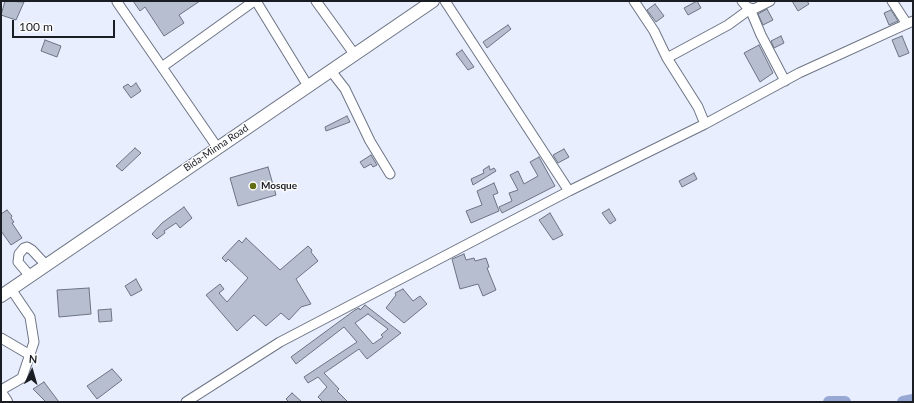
<!DOCTYPE html>
<html>
<head>
<meta charset="utf-8">
<style>
	body { margin:0 }
	#map { position:relative; width:914px; height:403px; overflow:hidden; background:#e8eefe; font-family:Lato,sans-serif }
	canvas { display:block }
	.frame { position:absolute; inset:0; border:2px solid #1a1d24; pointer-events:none }
	.north { position:absolute; left:12px; top:351px; width:40px; height:40px; -webkit-text-stroke:3px #fcfcfc; paint-order:stroke; rotate:5deg; font-size:11px; font-weight:700; line-height:16px; text-align:center; color:#1a1d24 }
	.north::after { content:''; display:block; margin:auto; width:14px; height:18px; background:#1a1d24; clip-path:polygon(50% 0,100% 100%,50% 72%,0 100%) }
	.scale { position:absolute; left:12px; top:20px; width:103px; height:18px; box-sizing:border-box; border:2px solid #1a1d24; border-top:0; padding-left:5px; font-size:12px; line-height:14px; white-space:nowrap; color:#1a1d24; -webkit-text-stroke:3px #fcfcfc; paint-order:stroke }
</style>
</head>
<body>
<div id="map">
<canvas width="914" height="403"></canvas>
<div class="frame"></div>
<div class="north">N</div>
<div class="scale">100 m</div>
</div>
<script>
const ctx = document.querySelector('canvas').getContext('2d');
ctx.lineJoin = 'round';
const toPath = rows => new Path2D(rows.map(r => 'M' + r).join(''));
function trace(path, color, width, dash) { ctx.strokeStyle = color; ctx.lineWidth = width; ctx.lineCap = dash ? 'butt' : 'round'; ctx.setLineDash(dash || []); ctx.stroke(path); }
function fill(path, color) { ctx.fillStyle = color; ctx.fill(path, 'evenodd'); }
function write(font, color, halo, rows, align = 'center') {
  ctx.font = font + ' Lato,sans-serif'; ctx.lineWidth = 3; ctx.setLineDash([]); ctx.textBaseline = 'middle'; ctx.strokeStyle = halo; ctx.fillStyle = color; for (const [text, x, y, turn = 0] of rows) {
    ctx.save(); ctx.translate(x, y); ctx.rotate((+turn || 0) * Math.PI / 180); ctx.textAlign = isNaN(turn) ? turn : align; if (halo) ctx.strokeText(text, 0, 0); ctx.fillText(text, 0, 0); ctx.restore();
  }
}
trace(toPath([
	[829,402,845,402],
	[903,402,913,400]
]), '#98a8d4', 12);
const building = toPath([
	[5,1,24,2,16,20,1,15,5,1],
	[133,1,200,1,179,15,184,23,164,36,145,7,140,11,133,1],
	[697,1,701,8,688,15,684,8,697,1],
	[792,1,807,1,809,4,798,11,792,1],
	[655,4,664,16,656,22,647,10,655,4],
	[767,9,773,20,763,25,758,14,767,9],
	[891,10,898,21,889,25,884,13,891,10],
	[508,25,511,29,487,48,483,42,508,25],
	[781,36,784,43,774,48,771,41,781,36],
	[902,36,909,53,899,57,892,40,902,36],
	[45,40,61,46,57,57,41,51,45,40],
	[759,45,773,73,760,82,744,53,759,45],
	[462,50,474,67,468,70,456,54,462,50],
	[136,83,141,91,131,98,123,87,128,84,131,87,136,83],
	[347,116,350,122,326,131,325,127,347,116],
	[135,148,141,153,122,171,116,166,135,148],
	[564,149,569,157,558,163,553,155,564,149],
	[371,155,377,165,373,167,371,164,364,168,360,162,371,155],
	[539,157,555,186,502,213,499,207,512,201,509,193,518,190,510,175,518,171,524,184,538,176,530,162,539,157],
	[489,166,490,170,494,168,496,171,473,185,471,179,484,173,483,170,489,166],
	[268,167,276,195,238,206,230,178,268,167],
	[694,173,697,179,682,187,679,181,694,173],
	[494,183,498,193,493,195,499,211,471,223,466,211,482,205,477,191,494,183],
	[184,207,192,218,180,228,176,223,164,231,165,233,157,239,152,234,162,223,184,207],
	[609,209,616,220,610,224,602,213,609,209],
	[7,210,12,216,11,218,14,222,12,223,22,238,11,245,1,231,1,214,7,210],
	[550,213,563,235,553,240,539,220,550,213],
	[246,238,280,270,308,246,312,250,311,252,318,261,296,279,311,304,301,307,289,320,281,313,266,326,254,315,237,331,206,295,220,284,224,289,219,293,227,302,248,278,228,259,226,262,222,258,239,240,242,243,246,238],
	[464,254,466,260,474,258,475,261,486,258,489,267,487,268,496,290,483,296,478,284,460,289,452,259,464,254],
	[136,279,142,290,131,296,125,286,136,279],
	[89,288,91,314,59,317,57,290,89,288],
	[403,289,413,301,420,296,427,304,404,323,386,308,396,295,395,293,403,289],
	[365,305,401,333,367,359,359,349,324,373,339,389,337,391,348,402,323,402,318,397,327,387,318,377,308,383,304,377,357,342,344,327,296,364,291,357,355,310,359,308,360,310,365,305],
	[368,314,388,329,381,335,383,337,373,344,355,323,368,314],
	[111,309,112,321,99,322,98,310,111,309],
	[112,369,122,380,97,399,87,386,112,369],
	[44,382,59,402,46,402,33,389,44,382],
	[292,393,302,402,289,402,286,399,292,393]
]);
fill(building, '#b7bed0');
trace(building, '#6c7383', 1);
const minor = toPath([
	[256,1,308,86],
	[316,1,355,55],
	[445,1,569,191],
	[634,1,654,31,667,58,698,107,705,124],
	[742,1,747,7,754,9,770,1],
	[892,1,907,24],
	[117,2,217,147],
	[667,58,728,25,750,9,761,35,785,81],
	[162,67,254,1],
	[331,71,345,89,370,141,390,174],
	[30,276,18,262,19,254,24,248,27,247,32,250,46,265],
	[1,338,30,355],
	[1,390,22,378,34,342,30,317,11,289],
	[186,402,280,342,569,191,705,124,799,73,913,21]
]);
const major = toPath([
	[1,296,433,1]
]);
const highway = toPath([
	[1,396,5,402]
]);
trace(minor, '#6d7484', 11);
trace(major, '#6d7484', 14);
trace(highway, '#6d7484', 16);
trace(minor, '#fff', 9);
trace(major, '#fff', 12);
trace(highway, '#fff', 14);
for (const [x, y, r, color] of [
	[253,186,4,"#626c13"]
]) { const dot = new Path2D(); dot.arc(x, y, r, 0, 2 * Math.PI); ctx.fillStyle = color; ctx.fill(dot); trace(dot, '#fcfcfc', 1.5); }
write('10px', '#1a1d24', '#fcfcfc', [
	["Bida-Minna Road",216,148,-34]
]);
write('bold 10px', '#1a1d24', '#fcfcfc', [
	["Mosque",261,186]
], 'left');
</script>
</body>
</html>
